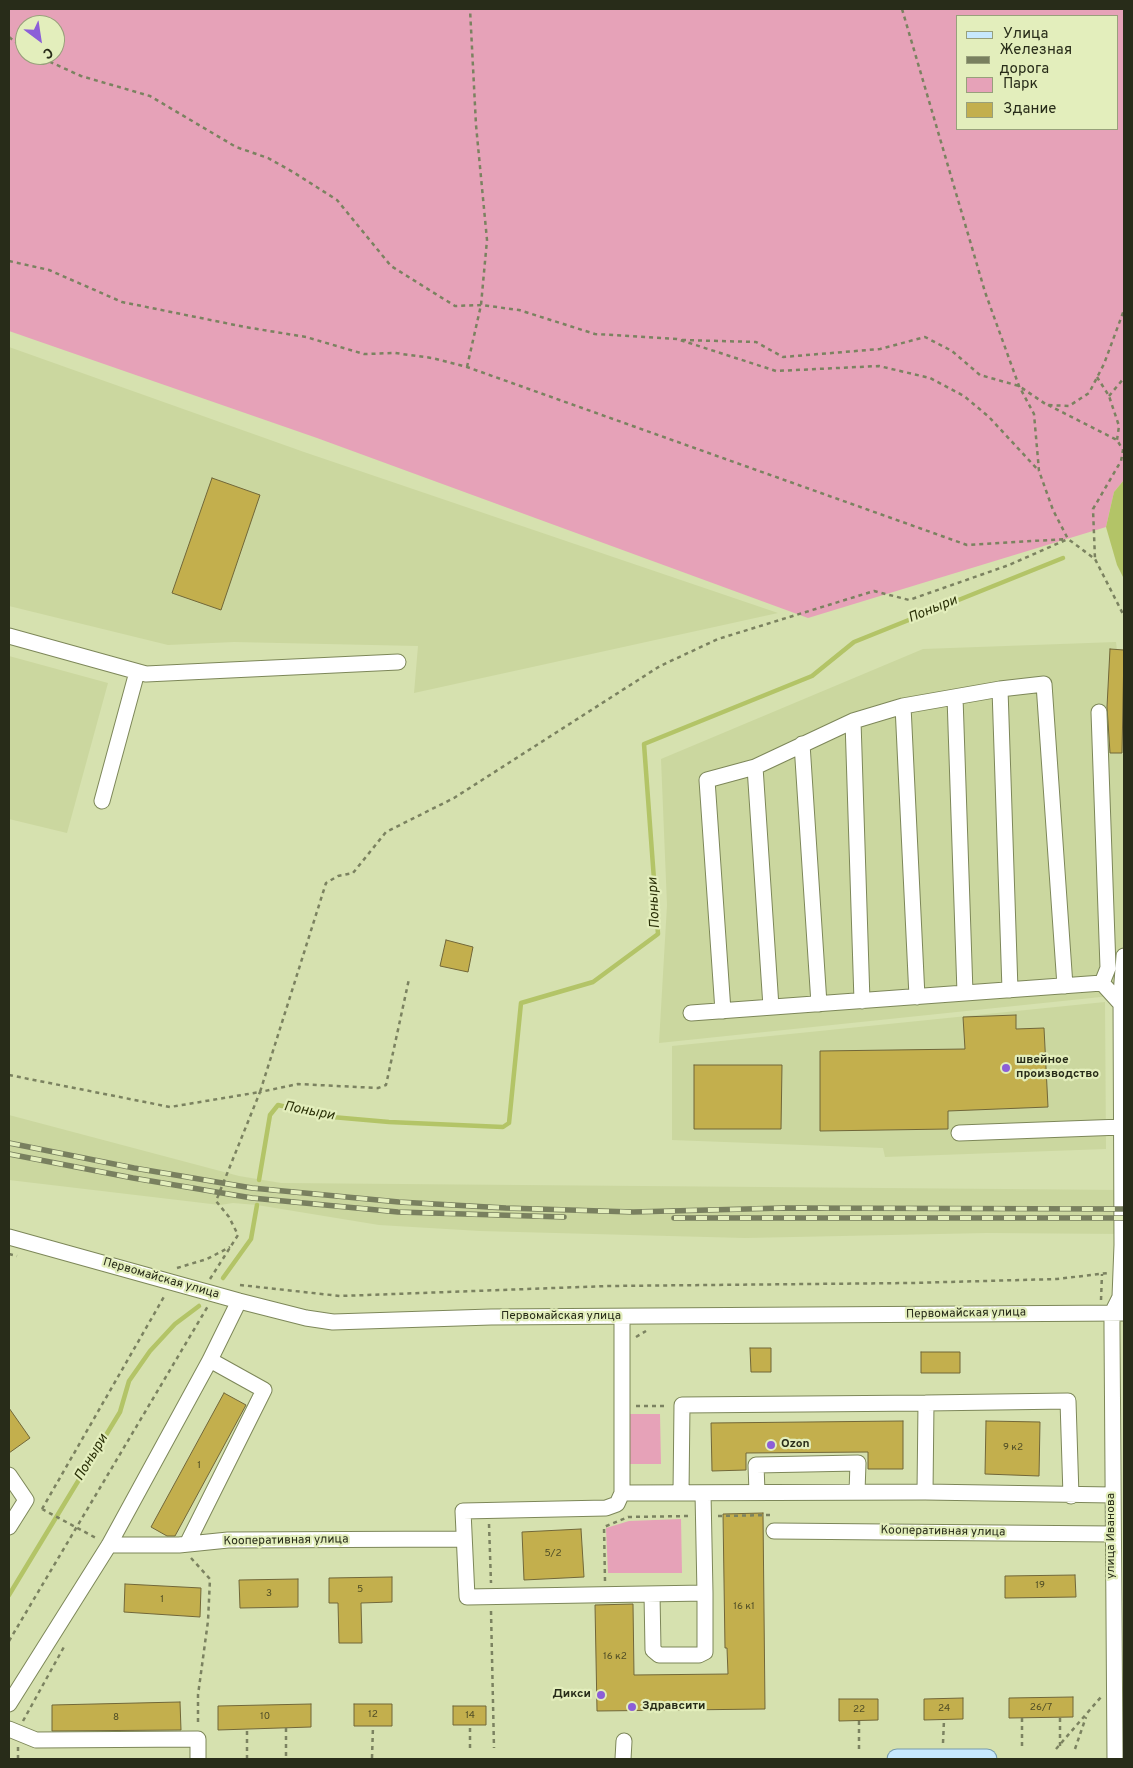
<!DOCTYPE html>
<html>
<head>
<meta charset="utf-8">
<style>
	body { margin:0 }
	#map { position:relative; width:1133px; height:1768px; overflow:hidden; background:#d6e1af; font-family:Overpass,sans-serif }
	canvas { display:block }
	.frame { position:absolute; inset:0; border:10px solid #282c19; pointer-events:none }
	.legend { position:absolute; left:956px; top:15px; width:162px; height:115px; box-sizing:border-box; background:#e3eebc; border:1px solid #98a07b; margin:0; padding:6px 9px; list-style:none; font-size:15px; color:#282c19 }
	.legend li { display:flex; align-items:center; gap:10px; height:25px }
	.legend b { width:25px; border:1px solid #98a07b }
	.north { position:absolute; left:15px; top:15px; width:50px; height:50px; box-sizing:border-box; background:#e3eebc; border:1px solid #98a07b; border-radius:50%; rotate:149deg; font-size:14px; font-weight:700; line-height:20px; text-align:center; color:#282c19 }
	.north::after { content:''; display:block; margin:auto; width:18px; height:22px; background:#8c5fd8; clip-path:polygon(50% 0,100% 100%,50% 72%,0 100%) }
</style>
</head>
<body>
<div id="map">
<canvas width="1133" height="1768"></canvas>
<div class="frame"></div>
<ul class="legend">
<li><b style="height:6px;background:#c7e8fd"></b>Улица</li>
<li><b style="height:6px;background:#79805f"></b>Железная дорога</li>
<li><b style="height:14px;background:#e6a2b8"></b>Парк</li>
<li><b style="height:14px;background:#c3af4d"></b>Здание</li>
</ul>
<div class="north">С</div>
</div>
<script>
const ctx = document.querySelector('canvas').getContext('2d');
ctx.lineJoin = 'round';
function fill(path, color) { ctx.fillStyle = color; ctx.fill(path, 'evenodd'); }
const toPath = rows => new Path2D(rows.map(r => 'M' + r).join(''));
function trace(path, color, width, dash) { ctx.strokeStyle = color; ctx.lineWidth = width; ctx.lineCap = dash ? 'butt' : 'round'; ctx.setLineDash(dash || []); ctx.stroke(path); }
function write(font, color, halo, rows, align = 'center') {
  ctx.font = font + ' Overpass,sans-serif'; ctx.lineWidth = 4.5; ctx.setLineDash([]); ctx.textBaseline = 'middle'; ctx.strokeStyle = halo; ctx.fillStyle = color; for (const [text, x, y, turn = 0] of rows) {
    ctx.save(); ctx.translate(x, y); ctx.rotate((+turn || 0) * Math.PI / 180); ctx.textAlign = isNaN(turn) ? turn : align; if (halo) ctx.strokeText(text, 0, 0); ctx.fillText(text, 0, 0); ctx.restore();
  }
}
fill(toPath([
	[9,347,304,452,778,613,414,693,418,646,234,642,168,645,9,606],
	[1116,642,1121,684,1124,685,1124,1139,1120,995,659,1043,667,905,661,759,923,649],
	[9,656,108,683,67,833,9,819],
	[1105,1002,1106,1149,885,1157,883,1148,672,1140,672,1046],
	[9,1115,239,1176,281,1183,1124,1190,1124,1234,987,1233,745,1238,480,1231,379,1225,257,1205,233,1203,220,1205,9,1180]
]), '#cbd79f');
fill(toPath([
	[9,9,1124,9,1124,480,1114,492,1106,527,808,618,317,438,9,331],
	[957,16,1117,16,1117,129,957,129],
	[25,25,55,25,55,55,25,55],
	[629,1414,660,1414,661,1464,629,1464],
	[681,1519,682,1573,608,1573,606,1528,629,1521]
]), '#e6a2b8');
fill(toPath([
	[1124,480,1124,579,1117,565,1106,527,1114,492]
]), '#b3c467');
trace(toPath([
	[259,1180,270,1115,278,1105,332,1117,389,1122,503,1127,509,1123,521,1003,593,982,658,934,644,744,812,676,854,642,1063,558],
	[223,1278,251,1239,257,1205],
	[9,1595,120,1412,129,1381,150,1351,175,1324,199,1306]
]), '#b3c467', 4.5);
const building = toPath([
	[212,478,260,495,221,610,172,593,212,478],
	[1110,649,1124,650,1122,753,1110,753,1107,707,1110,649],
	[446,940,473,947,468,972,440,966,446,940],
	[1016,1015,1016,1029,1044,1028,1048,1107,948,1111,948,1129,820,1131,820,1051,965,1049,963,1017,1016,1015],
	[694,1065,782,1065,781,1129,694,1129,694,1065],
	[750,1348,771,1348,771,1372,751,1372,750,1348],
	[921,1352,960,1352,960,1373,921,1373,921,1352],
	[224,1393,246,1405,175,1536,167,1536,151,1527,224,1393],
	[9,1408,30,1438,9,1453,9,1408],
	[903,1421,903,1469,868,1469,868,1452,746,1453,746,1470,712,1471,711,1423,903,1421],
	[986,1421,1040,1422,1039,1476,985,1474,986,1421],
	[763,1513,765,1709,597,1711,595,1605,633,1604,634,1675,728,1674,727,1648,725,1648,723,1514,763,1513],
	[581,1529,584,1577,524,1580,522,1532,581,1529],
	[1075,1575,1076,1597,1005,1598,1005,1576,1075,1575],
	[392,1577,392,1602,361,1603,362,1643,339,1643,338,1603,329,1603,329,1578,392,1577],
	[298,1579,298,1607,240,1608,239,1580,298,1579],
	[125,1584,201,1588,200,1617,124,1612,125,1584],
	[1073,1697,1073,1717,1009,1718,1009,1698,1073,1697],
	[963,1698,963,1719,924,1720,924,1699,963,1698],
	[839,1699,878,1699,878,1720,839,1721,839,1699],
	[180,1702,181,1730,52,1731,52,1705,180,1702],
	[311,1704,311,1727,218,1730,218,1706,311,1704],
	[354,1704,392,1704,392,1726,354,1726,354,1704],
	[453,1706,486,1706,486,1725,453,1725,453,1706]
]);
fill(building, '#c3af4d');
trace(building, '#716739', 1);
const minor = toPath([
	[9,636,146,674,398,662],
	[1000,689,1010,990],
	[955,697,965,993],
	[903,706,917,997],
	[1099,712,1108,968,1102,983],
	[853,721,862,1001],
	[802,744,819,1004],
	[755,767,771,1007],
	[102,801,137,672],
	[723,1011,707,780,755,767,853,721,903,706,1000,689,1044,684,1065,986],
	[691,1013,1102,983,1121,1004],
	[959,1133,1122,1127],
	[9,1237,239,1301,306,1318,333,1322,491,1317,1124,1313],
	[622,1317,622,1493,617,1504,606,1508,463,1511,467,1597,705,1593,703,1493],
	[926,1403,1068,1401,1071,1496],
	[9,1475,26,1500,9,1527],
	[757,1492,756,1465,858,1463,857,1492],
	[622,1493,925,1492,1112,1495],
	[681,1493,682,1405,926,1403,925,1492],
	[774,1531,1112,1534],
	[187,1544,264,1390,210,1360],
	[109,1545,179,1545,228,1540,464,1539],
	[652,1594,653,1650,659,1655,699,1655,705,1652,705,1593],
	[9,1704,109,1545,210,1360,239,1301],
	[9,1729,36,1740,198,1739,198,1759],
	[623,1759,624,1741],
	[1115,1759,1112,1329,1112,1313,1120,1297,1122,1245,1121,995,1124,956]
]);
const major = toPath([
	[897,1759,987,1759]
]);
trace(minor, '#7d8759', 17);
trace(major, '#779cad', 21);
trace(toPath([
	[902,9,985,292,1019,386,1034,414,1039,471,1053,510,1068,539,1095,559,1124,616],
	[9,37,25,49],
	[35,55,81,76,150,96,236,147,268,158,293,172,337,200,391,266,455,306,481,305,519,310,595,334,677,339,776,371,879,366,930,378,964,396,989,417,1039,471],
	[9,261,49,270,122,302,245,327,306,337,364,354,395,353,432,358,467,367,967,545,1066,539],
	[682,340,756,342,783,357,880,349,925,337,952,351,980,375,1019,386,1047,405,1069,406,1089,393,1104,364,1124,310],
	[467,367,481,305,487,240,476,125,470,9],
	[1097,377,1109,396,1119,426,1117,440],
	[1109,396,1124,378],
	[1048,405,1117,440,1123,450,1121,461,1093,509,1095,559],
	[9,1075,170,1107,260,1092,326,883,338,876,353,873,386,832,454,798,660,666,718,639,874,591,909,600,1009,565,1068,539],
	[9,1254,17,1256],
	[177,1268,207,1259,230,1247],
	[210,1279,238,1235,229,1217,216,1201,260,1092,298,1084,378,1088,386,1085,409,979],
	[240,1285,340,1296,608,1286,911,1283,1057,1279,1108,1273],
	[1101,1300,1102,1274],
	[636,1337,646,1331],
	[636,1406,668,1406],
	[42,1509,165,1295],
	[42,1509,96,1538],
	[718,1516,772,1515],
	[489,1524,491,1583],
	[191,1558,210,1579,208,1621,198,1695,198,1725],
	[605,1581,604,1527,628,1517,690,1516],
	[491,1611,494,1748],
	[9,1641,208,1306],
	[1022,1718,1022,1750],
	[23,1721,65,1645],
	[859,1721,859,1752],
	[286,1728,286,1759],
	[943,1743,944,1720],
	[1060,1746,1060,1717],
	[18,1747,18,1759],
	[470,1748,470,1725],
	[1056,1749,1101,1697],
	[1075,1749,1086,1717],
	[372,1758,373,1726],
	[247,1759,247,1729]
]), '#7b8260', 2.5, [4, 4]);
trace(minor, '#fff', 15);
trace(major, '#c7e8fd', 19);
const rail = toPath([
	[9,1143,134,1168,252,1188,399,1202,506,1208,633,1212,784,1208,1124,1209],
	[9,1154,133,1178,252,1198,398,1212,564,1217],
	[674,1218,1124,1218]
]);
trace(rail, '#79805f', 5.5);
trace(rail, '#e3eebc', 4, [11]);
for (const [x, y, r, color] of [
	[1006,1068,5,"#8c5fd8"],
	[771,1445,5,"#8c5fd8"],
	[601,1695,5,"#8c5fd8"],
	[632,1707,5,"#8c5fd8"]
]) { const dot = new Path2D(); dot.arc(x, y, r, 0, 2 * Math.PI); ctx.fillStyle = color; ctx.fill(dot); trace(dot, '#e3eebc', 2); }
write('10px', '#4f4d26', null, [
	["9 к2",1013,1448],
	["1",199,1466],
	["5/2",553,1554],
	["19",1040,1586],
	["5",360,1590],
	["3",269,1594],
	["1",162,1600],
	["16 к1",744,1607],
	["16 к2",615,1657],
	["26/7",1041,1708],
	["24",944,1709],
	["22",859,1710],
	["12",373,1715],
	["14",470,1716],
	["10",265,1717],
	["8",116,1718]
]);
write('bold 12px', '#282c19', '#e3eebc', [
	["швейное",1016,1061],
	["производство",1016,1075],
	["Ozon",781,1445],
	["Дикси",591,1695,"right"],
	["Здравсити",642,1707]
], 'left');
write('12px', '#282c19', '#e3eebc', [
	["Первомайская улица",161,1279,16],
	["Первомайская улица",966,1314,-1],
	["Первомайская улица",561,1317],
	["Кооперативная улица",943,1532,1],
	["улица Иванова",1112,1536,-90],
	["Кооперативная улица",286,1541,-1]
]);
write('italic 14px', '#2b3108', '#e3eebc', [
	["Поныри",933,610,-22],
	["Поныри",655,903,-93],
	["Поныри",309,1112,11],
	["Поныри",92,1458,-59]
]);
</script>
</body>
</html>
